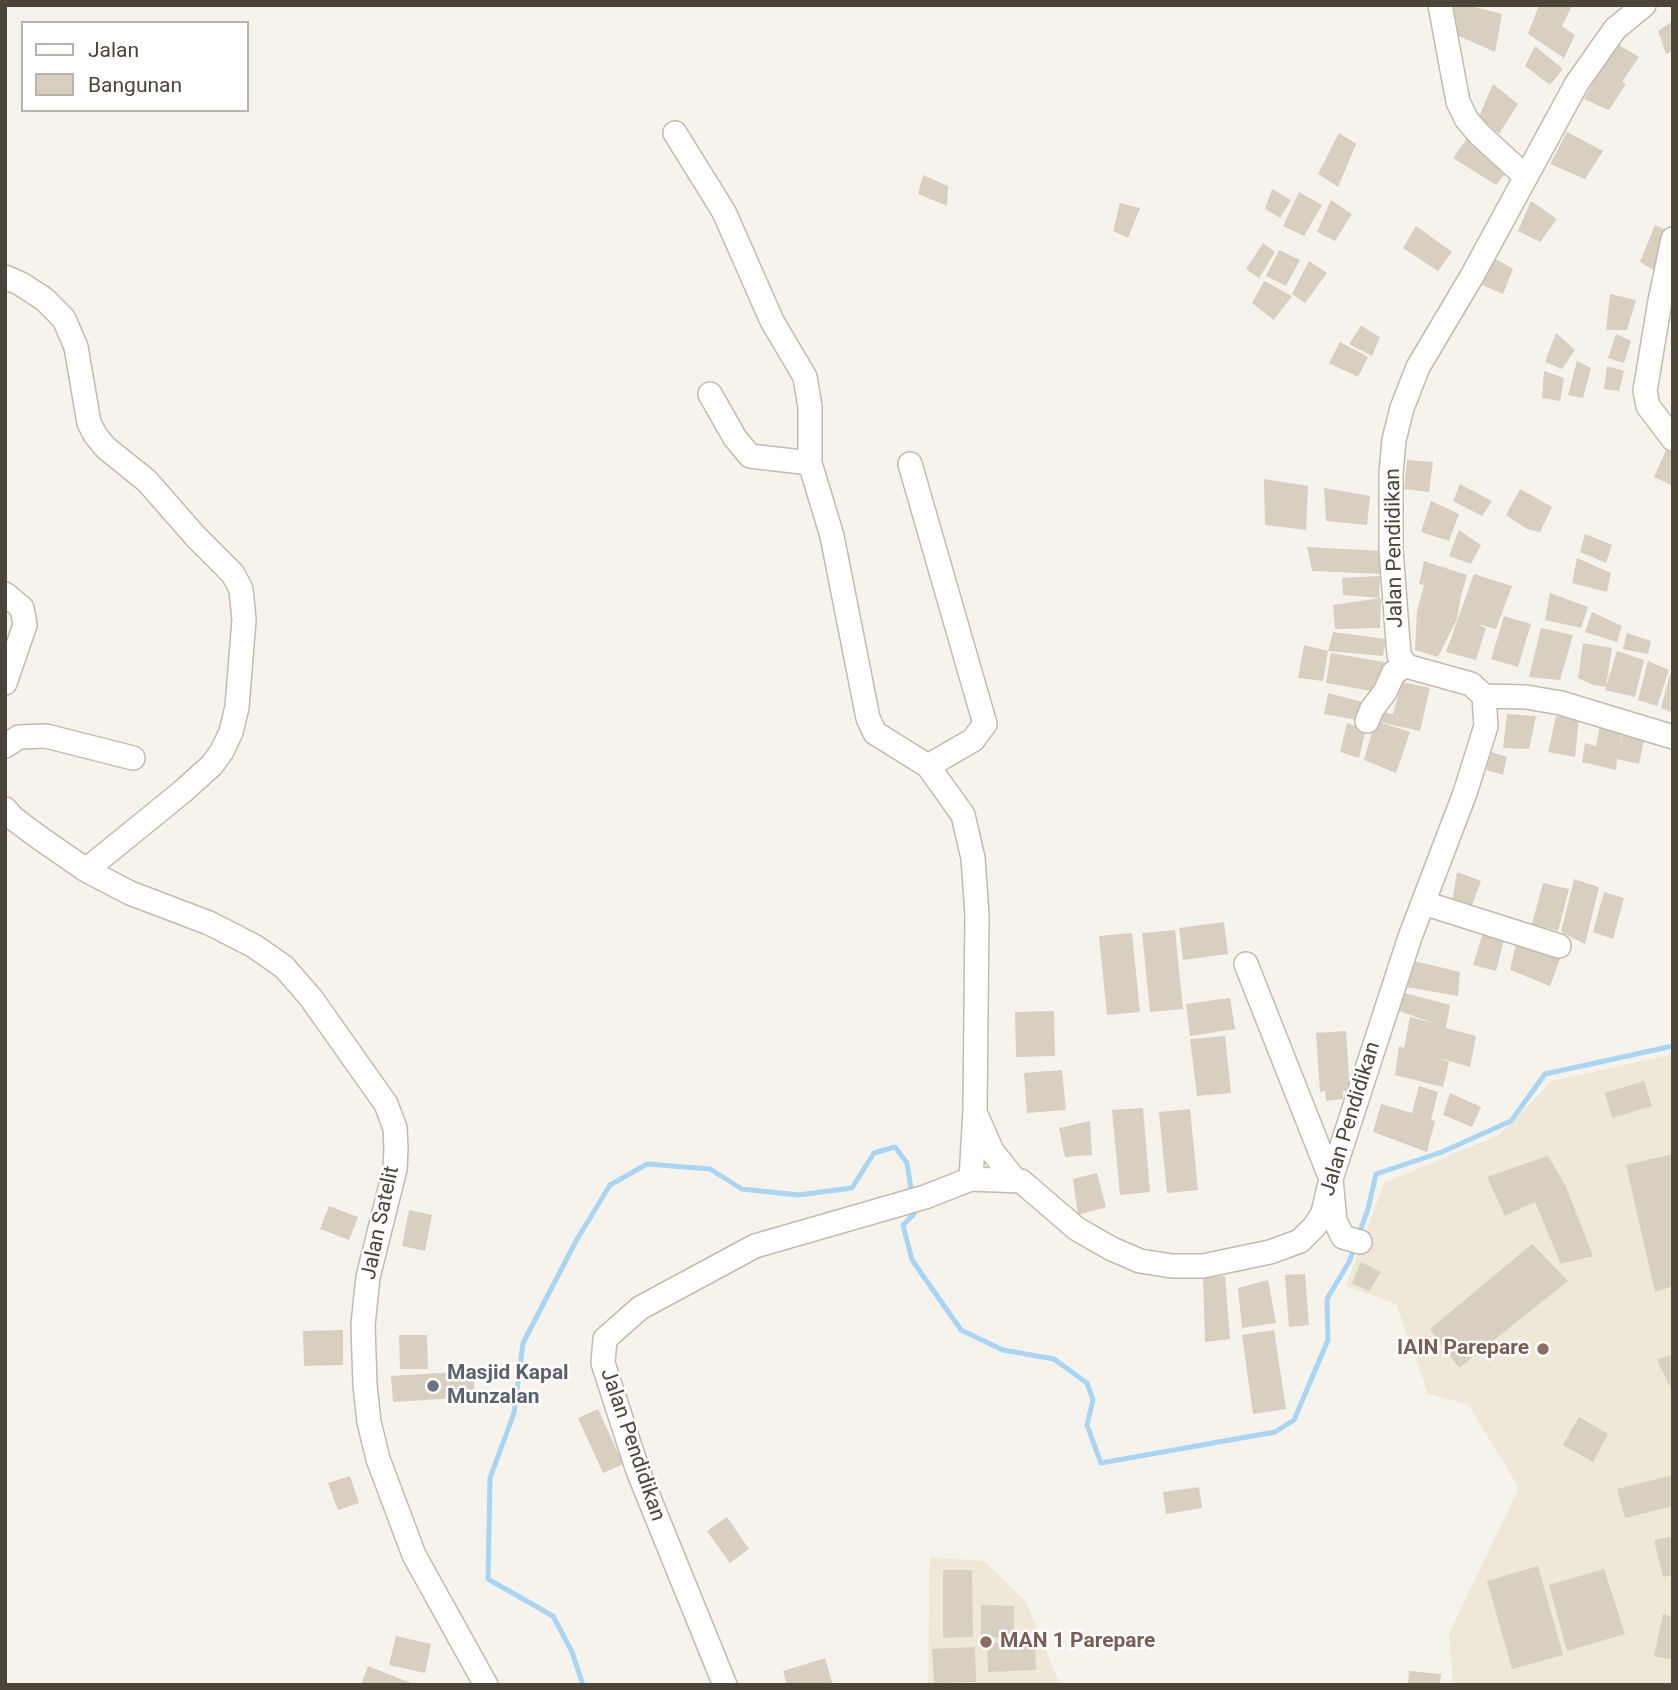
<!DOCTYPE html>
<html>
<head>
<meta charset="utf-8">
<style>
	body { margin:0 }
	#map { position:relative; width:1678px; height:1690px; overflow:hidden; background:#f6f3ec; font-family:Roboto,sans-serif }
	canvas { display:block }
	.frame { position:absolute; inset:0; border:7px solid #4b4439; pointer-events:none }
	.legend { position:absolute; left:21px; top:21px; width:228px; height:91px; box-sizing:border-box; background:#fff; border:2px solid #b7b4b0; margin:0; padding:9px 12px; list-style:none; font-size:21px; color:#4b4439 }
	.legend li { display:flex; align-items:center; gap:14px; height:35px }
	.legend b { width:35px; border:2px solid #b7b4b0 }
</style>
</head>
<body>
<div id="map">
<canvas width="1678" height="1690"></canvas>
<div class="frame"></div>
<ul class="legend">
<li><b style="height:9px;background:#fff"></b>Jalan</li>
<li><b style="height:19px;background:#d8cfc1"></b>Bangunan</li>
</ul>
</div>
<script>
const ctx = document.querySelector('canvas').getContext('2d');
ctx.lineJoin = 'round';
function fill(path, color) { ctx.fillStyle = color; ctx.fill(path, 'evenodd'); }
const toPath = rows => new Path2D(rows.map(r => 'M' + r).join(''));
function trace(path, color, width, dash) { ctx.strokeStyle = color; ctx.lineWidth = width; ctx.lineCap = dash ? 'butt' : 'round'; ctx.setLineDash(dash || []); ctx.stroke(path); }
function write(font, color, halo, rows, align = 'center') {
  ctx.font = font + ' Roboto,sans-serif'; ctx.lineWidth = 5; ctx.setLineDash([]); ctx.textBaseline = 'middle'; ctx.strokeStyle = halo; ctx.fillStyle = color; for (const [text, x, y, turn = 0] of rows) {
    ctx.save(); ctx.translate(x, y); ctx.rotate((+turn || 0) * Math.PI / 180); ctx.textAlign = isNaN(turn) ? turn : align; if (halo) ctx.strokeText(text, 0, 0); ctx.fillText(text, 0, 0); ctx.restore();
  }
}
fill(toPath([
	[1673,1054,1673,1685,1453,1685,1449,1633,1519,1488,1468,1404,1428,1394,1396,1304,1346,1286,1384,1183,1499,1135,1552,1081],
	[930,1557,984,1561,1026,1602,1059,1682,1067,1685,928,1685]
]), '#efe8d6');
trace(toPath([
	[913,1208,914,1214,903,1225,912,1260,961,1330,1003,1350,1054,1359,1087,1383,1093,1400,1087,1425,1101,1463,1275,1432,1294,1420,1328,1340,1327,1299,1349,1262,1355,1246],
	[1358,1237,1368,1209,1376,1174,1442,1152,1511,1121,1545,1074,1673,1046],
	[583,1685,572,1652,553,1616,488,1579,490,1478,514,1413,523,1343,576,1241,610,1185,647,1164,710,1169,742,1189,798,1195,852,1188,874,1153,895,1147,907,1163,912,1195]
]), '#a9d4f2', 5);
fill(toPath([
	[1450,5,1467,5,1502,14,1495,52,1450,32],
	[1539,5,1572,6,1562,26,1575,35,1564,58,1528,34],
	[1673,21,1673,51,1666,54,1658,31],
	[1614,42,1639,57,1622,82,1626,84,1609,110,1584,99],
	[1535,46,1563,69,1550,85,1525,66],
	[1493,84,1518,104,1499,134,1479,117],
	[1567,132,1603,151,1585,179,1550,164],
	[1339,133,1356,144,1338,187,1318,174],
	[1471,133,1508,170,1496,185,1453,158],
	[923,175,948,186,947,206,918,194],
	[1272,189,1291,200,1280,218,1265,209],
	[1299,192,1322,205,1304,236,1283,226],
	[1331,200,1352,214,1335,241,1317,232],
	[1531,201,1557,219,1540,242,1518,231],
	[1120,203,1140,208,1128,238,1113,231],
	[1655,225,1669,231,1657,272,1640,262],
	[1416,226,1452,252,1438,271,1403,248],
	[1263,243,1275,252,1259,278,1246,269],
	[1279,250,1300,260,1286,286,1266,276],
	[1494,258,1513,269,1503,294,1482,285],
	[1309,261,1327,273,1305,303,1292,294],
	[1264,281,1292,296,1274,320,1252,303],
	[1610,294,1636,300,1627,330,1606,330],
	[1361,326,1380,337,1372,356,1349,344],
	[1556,333,1575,350,1562,369,1545,362],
	[1616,334,1631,341,1624,363,1608,358],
	[1340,342,1368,357,1358,377,1329,363],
	[1577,361,1591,368,1583,398,1568,395],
	[1607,366,1624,371,1619,391,1604,389],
	[1544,371,1564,378,1560,401,1542,398],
	[1667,448,1673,452,1673,486,1654,477],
	[1407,460,1433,462,1429,492,1404,489],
	[1264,479,1308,486,1306,530,1265,525],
	[1460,484,1492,501,1482,516,1453,501],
	[1324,488,1370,496,1367,525,1326,521],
	[1520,489,1552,507,1540,532,1527,529,1506,515],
	[1431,501,1459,514,1449,541,1421,532],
	[1459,530,1481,545,1471,564,1449,556],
	[1585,534,1612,545,1606,563,1580,552],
	[1307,547,1382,551,1383,574,1312,571],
	[1577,558,1611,573,1607,592,1572,583],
	[1424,561,1467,575,1461,596,1457,619,1438,657,1415,650,1417,611,1424,585,1419,584],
	[1474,574,1512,586,1496,629,1477,624,1486,628,1476,660,1446,652],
	[1380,576,1379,598,1343,595,1342,578],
	[1550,593,1588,607,1581,628,1545,620],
	[1381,598,1380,628,1335,629,1333,605],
	[1592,612,1622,626,1617,642,1585,632],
	[1504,616,1531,624,1518,667,1491,659],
	[1541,628,1573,635,1560,680,1529,677],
	[1333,632,1386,639,1383,656,1328,651,1323,681,1298,678,1304,645,1328,651],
	[1627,633,1651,641,1648,654,1623,649],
	[1583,643,1612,648,1606,687,1617,651,1644,660,1635,697,1605,690,1606,687,1593,685,1578,678],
	[1331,653,1384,662,1377,692,1326,683],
	[1648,661,1669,670,1657,706,1638,700],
	[1670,674,1673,675,1673,713,1661,708],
	[1402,682,1430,688,1420,731,1379,722,1410,732,1396,773,1364,760,1378,711,1393,714],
	[1328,693,1362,702,1357,720,1324,714],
	[1507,714,1536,716,1529,749,1503,748],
	[1556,716,1579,717,1575,757,1548,752],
	[1347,723,1366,729,1359,758,1340,752],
	[1600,725,1622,732,1619,749,1624,726,1645,736,1639,764,1617,759,1616,770,1582,762,1585,743,1596,746],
	[1488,751,1507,757,1503,775,1487,770],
	[1457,872,1481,881,1470,910,1452,903],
	[1574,879,1599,887,1585,944,1561,932],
	[1543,883,1569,889,1558,931,1532,924],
	[1604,892,1624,898,1613,939,1593,932],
	[1224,922,1228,954,1183,960,1179,928],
	[1485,927,1506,932,1496,971,1473,965],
	[1175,930,1183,1009,1150,1012,1142,933],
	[1132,933,1140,1012,1107,1015,1099,936],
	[1517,940,1562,954,1550,986,1510,970],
	[1414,961,1460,972,1458,996,1406,987],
	[1401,992,1450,1005,1446,1028,1476,1036,1470,1067,1439,1058,1449,1062,1443,1087,1395,1075,1399,1046,1404,1048,1410,1017,1436,1024,1399,1011],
	[1230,998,1235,1029,1190,1036,1186,1004],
	[1054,1011,1055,1056,1016,1057,1015,1012],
	[1346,1031,1350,1090,1343,1091,1343,1099,1326,1101,1325,1091,1320,1092,1316,1033],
	[1225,1036,1231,1093,1197,1096,1190,1039],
	[1062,1070,1066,1110,1027,1113,1024,1073],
	[1644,1081,1652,1106,1612,1118,1605,1093],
	[1419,1086,1438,1092,1431,1120,1435,1121,1427,1152,1373,1132,1381,1104,1412,1113],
	[1450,1093,1481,1107,1472,1127,1443,1115],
	[1143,1108,1150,1192,1120,1195,1112,1110],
	[1190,1109,1198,1190,1167,1193,1159,1112],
	[1090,1121,1092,1155,1065,1157,1059,1128],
	[1673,1154,1673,1286,1655,1292,1626,1165],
	[1548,1156,1566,1187,1593,1256,1561,1264,1535,1202,1505,1216,1487,1177],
	[1097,1173,1106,1207,1078,1215,1073,1179],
	[329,1206,358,1217,349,1240,320,1229],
	[409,1210,432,1215,425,1251,402,1246],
	[1532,1244,1568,1281,1459,1368,1430,1329],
	[1361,1262,1381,1272,1369,1291,1352,1283],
	[1305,1274,1309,1325,1289,1327,1285,1275],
	[1225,1276,1230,1339,1205,1342,1203,1277],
	[1268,1280,1276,1323,1242,1328,1238,1288],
	[343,1330,343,1365,304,1366,303,1331],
	[1274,1330,1286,1409,1253,1414,1242,1335],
	[399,1335,427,1335,428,1369,400,1369],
	[1673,1354,1673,1392,1657,1360],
	[473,1371,475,1397,393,1402,391,1376],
	[598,1409,623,1464,603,1473,578,1418],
	[1579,1417,1608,1434,1593,1462,1563,1445],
	[1673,1475,1673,1506,1625,1518,1617,1489],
	[350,1476,359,1503,338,1510,328,1483],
	[1199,1487,1202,1508,1166,1514,1163,1492],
	[727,1517,749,1549,730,1563,707,1531],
	[1673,1536,1673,1575,1663,1577,1654,1540],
	[1538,1566,1563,1655,1512,1669,1487,1581],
	[1604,1569,1625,1634,1567,1651,1549,1585],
	[943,1570,972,1570,973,1637,943,1638],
	[981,1605,1014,1606,1014,1638,981,1637],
	[1663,1614,1673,1617,1673,1660,1654,1656],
	[396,1636,431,1644,425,1673,389,1665],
	[1035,1642,1036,1670,988,1672,987,1643],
	[975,1647,976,1682,934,1683,932,1649],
	[825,1658,833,1685,787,1685,783,1671],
	[368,1666,416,1685,361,1685],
	[1409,1671,1441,1674,1440,1685,1408,1685]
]), '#d8cfc1');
const minor = toPath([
	[1440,5,1458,102,1467,120,1480,135,1526,177],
	[675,133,724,212,772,321,805,377,810,407,810,463,832,536,868,718,875,733,928,766,963,815,973,858,977,915,975,1110,971,1179],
	[1673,239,1660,301,1645,391,1648,406,1673,439],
	[5,277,21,284,44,299,64,319,76,347,89,423,96,436,106,448,147,481,196,537,233,574,241,589,244,620,237,707,231,732,222,751,212,765,182,792,86,870],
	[710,394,735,438,750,456,810,463],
	[910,464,985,724,973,740,928,766],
	[5,594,22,608,25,625,5,683],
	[1484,696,1526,697,1561,703,1673,737],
	[1367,721,1372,709,1385,692,1394,672,1406,666],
	[5,746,19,737,46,736,133,758],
	[5,809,13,818,37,836,86,870,130,893,209,923,254,946,284,967,311,998,386,1104,395,1128,396,1149,395,1169,368,1277,363,1325,365,1385,369,1422,378,1459,414,1555,486,1685],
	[1424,903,1559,946],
	[1246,964,1331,1179,1335,1221,1343,1237,1360,1242],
	[977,1117,992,1151,1015,1180],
	[725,1685,638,1471,603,1363,605,1339,640,1308,755,1246,925,1197,971,1179,1021,1181,1077,1229,1112,1249,1140,1261,1172,1266,1203,1266,1270,1252,1300,1241,1315,1226,1323,1213,1331,1179,1410,937,1465,793,1486,726,1484,696,1471,684,1406,666,1399,655,1391,550,1391,473,1394,440,1402,408,1418,367,1472,276,1577,83,1615,29,1644,5]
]);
trace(minor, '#c2bbae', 26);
trace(minor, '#fff', 23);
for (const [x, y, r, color] of [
	[1543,1349,7,"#8d6e63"],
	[433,1386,7,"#6b7280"],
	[986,1642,7,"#8d6e63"]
]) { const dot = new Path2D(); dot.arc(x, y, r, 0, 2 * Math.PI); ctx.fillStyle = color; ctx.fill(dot); trace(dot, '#fff', 2.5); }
write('21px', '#4b4439', '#fff', [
	["Jalan Pendidikan",1395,548,-91],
	["Jalan Pendidikan",1351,1119,-73],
	["Jalan Satelit",381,1223,-78],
	["Jalan Pendidikan",632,1445,71]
]);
write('bold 21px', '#785e54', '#fff', [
	["IAIN Parepare",1529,1349],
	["MAN 1 Parepare",1000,1642,"left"]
], 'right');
write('bold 21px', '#5b616d', '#fff', [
	["Masjid Kapal",447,1374],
	["Munzalan",447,1398]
], 'left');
</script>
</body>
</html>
